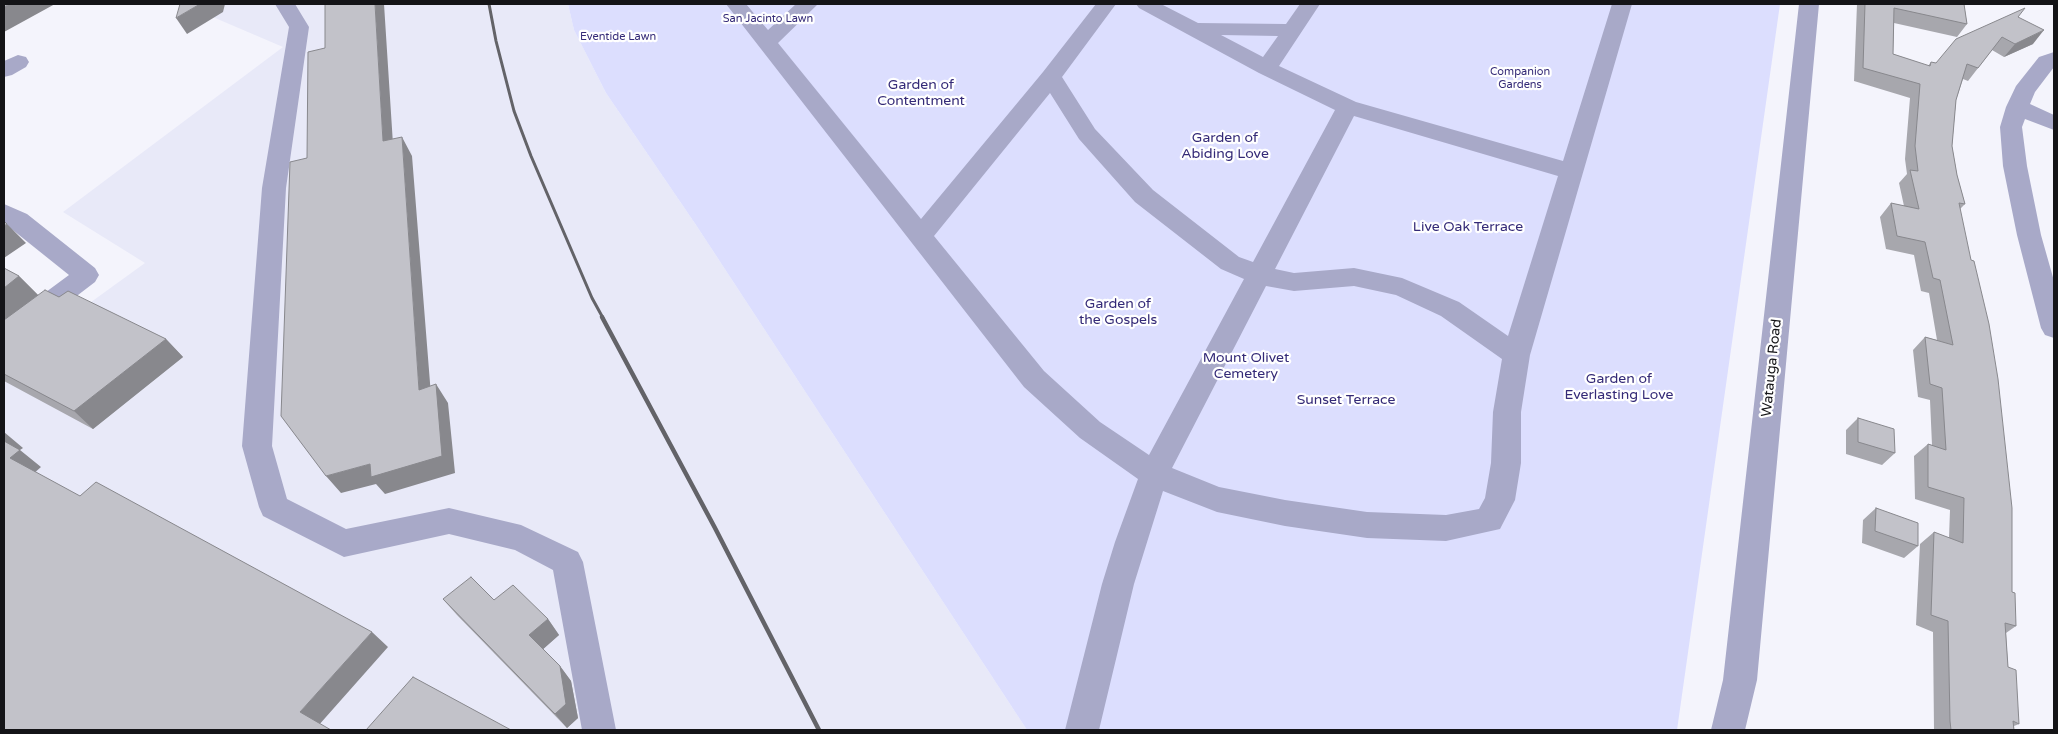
<!DOCTYPE html>
<html>
<head>
<meta charset="utf-8">
<style>
	body { margin:0 }
	#map { position:relative; width:2058px; height:734px; overflow:hidden; background:#f4f4fc; font-family:"Varela Round",sans-serif }
	canvas { display:block }
	.frame { position:absolute; inset:0; border:5px solid #141417; pointer-events:none }
</style>
</head>
<body>
<div id="map">
<canvas width="2058" height="734"></canvas>
<div class="frame"></div>
</div>
<script>
const ctx = document.querySelector('canvas').getContext('2d');
ctx.lineJoin = 'round';
function fill(path, color) { ctx.fillStyle = color; ctx.fill(path, 'evenodd'); }
const toPath = rows => new Path2D(rows.map(r => 'M' + r).join(''));
function trace(path, color, width, dash) { ctx.strokeStyle = color; ctx.lineWidth = width; ctx.lineCap = dash ? 'butt' : 'round'; ctx.setLineDash(dash || []); ctx.stroke(path); }
function write(font, color, halo, rows, align = 'center') {
  ctx.font = font + ' "Varela Round",sans-serif'; ctx.lineWidth = 4.5; ctx.setLineDash([]); ctx.textBaseline = 'middle'; ctx.strokeStyle = halo; ctx.fillStyle = color; for (const [text, x, y, turn = 0] of rows) {
    ctx.save(); ctx.translate(x, y); ctx.rotate((+turn || 0) * Math.PI / 180); ctx.textAlign = isNaN(turn) ? turn : align; if (halo) ctx.strokeText(text, 0, 0); ctx.fillText(text, 0, 0); ctx.restore();
  }
}
fill(toPath([
	[187,4,568,4,574,30,606,93,696,225,1027,730,4,730,4,365,145,263,63,212,283,47,187,6]
]), '#e8e9f8');
fill(toPath([
	[568,4,1780,4,1677,730,1027,730,696,225,606,93,574,30]
]), '#dcdefe');
fill(toPath([
	[275,4,295,4,309,27,286,188,272,446,287,499,346,529,449,508,521,525,578,552,583,562,616,730,582,730,553,570,515,550,449,534,344,557,263,516,259,507,242,446,262,188,289,27,275,4],
	[726,4,746,4,768,30,796,4,818,4,778,43,921,219,1043,72,1096,4,1116,4,1062,77,1095,129,1153,190,1239,257,1253,262,1335,110,1259,73,1139,8,1136,4,1161,4,1198,23,1286,24,1300,4,1320,4,1279,66,1356,102,1563,161,1612,4,1632,4,1530,355,1521,412,1521,463,1515,500,1500,529,1446,541,1367,538,1285,526,1217,512,1163,491,1134,584,1099,730,1065,730,1102,584,1115,542,1138,479,1080,438,1024,387,726,4],
	[1221,35,1278,36,1263,57,1221,35],
	[1050,93,1079,139,1135,202,1221,269,1244,279,1149,455,1100,422,1044,371,934,236,1050,93],
	[1354,116,1558,176,1508,336,1459,302,1402,278,1354,268,1294,273,1275,269,1354,116],
	[1266,286,1294,291,1354,286,1396,295,1441,316,1502,359,1493,412,1491,463,1485,498,1479,509,1446,515,1367,512,1285,500,1219,487,1172,468,1266,286],
	[1799,4,1819,4,1757,680,1745,730,1711,730,1723,680,1799,4],
	[2054,52,2054,67,2035,92,2030,104,2054,115,2054,130,2025,119,2022,127,2027,166,2041,235,2054,281,2054,338,2045,335,2041,328,2017,235,2003,166,2000,127,2006,107,2016,86,2039,57,2054,52],
	[18,55,26,57,29,62,26,67,12,75,4,77,4,61,18,55],
	[4,204,27,214,95,268,99,275,95,282,14,344,4,347,4,323,69,275,4,223,4,204]
]), '#a8a9c8');
trace(toPath([
	[489,4,496,41,514,111,531,156,592,298,603,318]
]), '#636368', 3);
trace(toPath([
	[602,317,715,528,819,730]
]), '#636368', 4.5);
fill(toPath([
	[1857,4,1964,4,1967,24,1957,37,1894,23,1893,54,1928,66,1931,62,1936,63,2018,17,2033,44,2004,57,1992,50,1968,81,1963,79,1956,100,1952,146,1957,175,1965,204,1960,209,2012,592,2016,626,2006,633,2008,667,2019,724,2014,726,2014,730,1934,730,1933,632,1916,625,1920,544,1934,532,1949,538,1950,510,1915,499,1914,456,1928,444,1932,445,1930,400,1918,397,1913,350,1925,337,1937,340,1929,293,1921,291,1914,255,1886,249,1880,217,1891,203,1904,206,1899,183,1907,174,1905,159,1910,98,1854,81],
	[4,268,19,276,38,295,59,297,166,339,183,357,93,429,4,381],
	[1858,418,1895,453,1882,465,1846,454,1846,430],
	[1876,508,1918,546,1904,558,1862,543,1863,520],
	[443,599,494,600,548,619,559,635,543,649,560,666,571,681,578,718,567,728,457,615]
]), '#a7a7ad');
fill(toPath([
	[10,4,55,4,4,32,4,7],
	[200,4,225,4,223,12,187,34,176,18],
	[375,4,384,4,394,160,383,141],
	[2044,30,2033,44,2004,57,2015,44],
	[402,137,412,156,432,408,419,390],
	[7,224,26,243,4,258,4,226],
	[19,276,38,295,4,321,4,288],
	[166,339,183,357,93,429,74,411],
	[436,384,448,403,455,473,385,494,376,484,341,493,326,476,370,464],
	[4,432,23,448,20,450,41,467,32,475,10,458,4,443],
	[548,619,559,635,541,651,529,635],
	[372,632,388,647,318,726,300,712],
	[560,666,571,681,578,718,567,728,555,714]
]), '#88888d');
const building = toPath([
	[4,4,10,4,4,7,4,4],
	[180,4,200,4,176,18,180,4],
	[325,4,375,4,383,141,402,137,419,390,436,384,442,456,371,477,370,464,326,476,281,416,290,162,307,158,308,52,325,48,325,4],
	[1865,4,1964,4,1967,24,1894,8,1893,54,1930,66,1931,62,1936,63,1956,39,2025,8,2018,17,2044,30,2015,44,2002,37,1978,68,1967,64,1956,100,1952,146,1957,175,1965,204,1959,203,1971,260,1974,261,1989,324,1998,379,2012,508,2012,592,2015,593,2016,626,2005,623,2008,667,2016,670,2019,724,2013,721,2014,730,1951,730,1950,721,1948,621,1931,615,1934,532,1963,543,1964,498,1928,487,1928,444,1946,450,1942,388,1930,384,1925,337,1953,345,1940,280,1933,278,1925,242,1897,236,1891,203,1919,209,1910,170,1918,171,1915,146,1920,84,1863,68,1865,4],
	[4,221,7,224,4,226,4,221],
	[4,268,19,276,4,288,4,268],
	[45,290,59,297,68,291,166,339,74,411,4,374,4,320,45,290],
	[1858,418,1894,429,1895,453,1858,442,1858,418],
	[4,441,20,450,10,458,80,496,96,482,372,632,300,712,331,730,4,730,4,441],
	[1876,508,1918,523,1918,546,1875,531,1876,508],
	[471,577,494,600,513,585,548,619,529,635,560,666,566,704,555,714,443,599,471,577],
	[413,677,511,730,366,730,413,677]
]);
fill(building, '#c2c2c9');
trace(building, '#88888d', 1);
write('11px', '#342a77', '#fff', [
	["San Jacinto Lawn",768,19],
	["Eventide Lawn",618,37],
	["Companion",1520,72],
	["Gardens",1520,85]
]);
write('14px', '#342a77', '#fff', [
	["Garden of",921,85],
	["Contentment",921,101],
	["Garden of",1225,138],
	["Abiding Love",1225,154],
	["Live Oak Terrace",1468,227],
	["Garden of",1118,304],
	["the Gospels",1118,320],
	["Mount Olivet",1246,358],
	["Cemetery",1246,374],
	["Garden of",1619,379],
	["Everlasting Love",1619,395],
	["Sunset Terrace",1346,400]
]);
write('14px', '#141417', '#fff', [
	["Watauga Road",1772,368,-84]
]);
</script>
</body>
</html>
